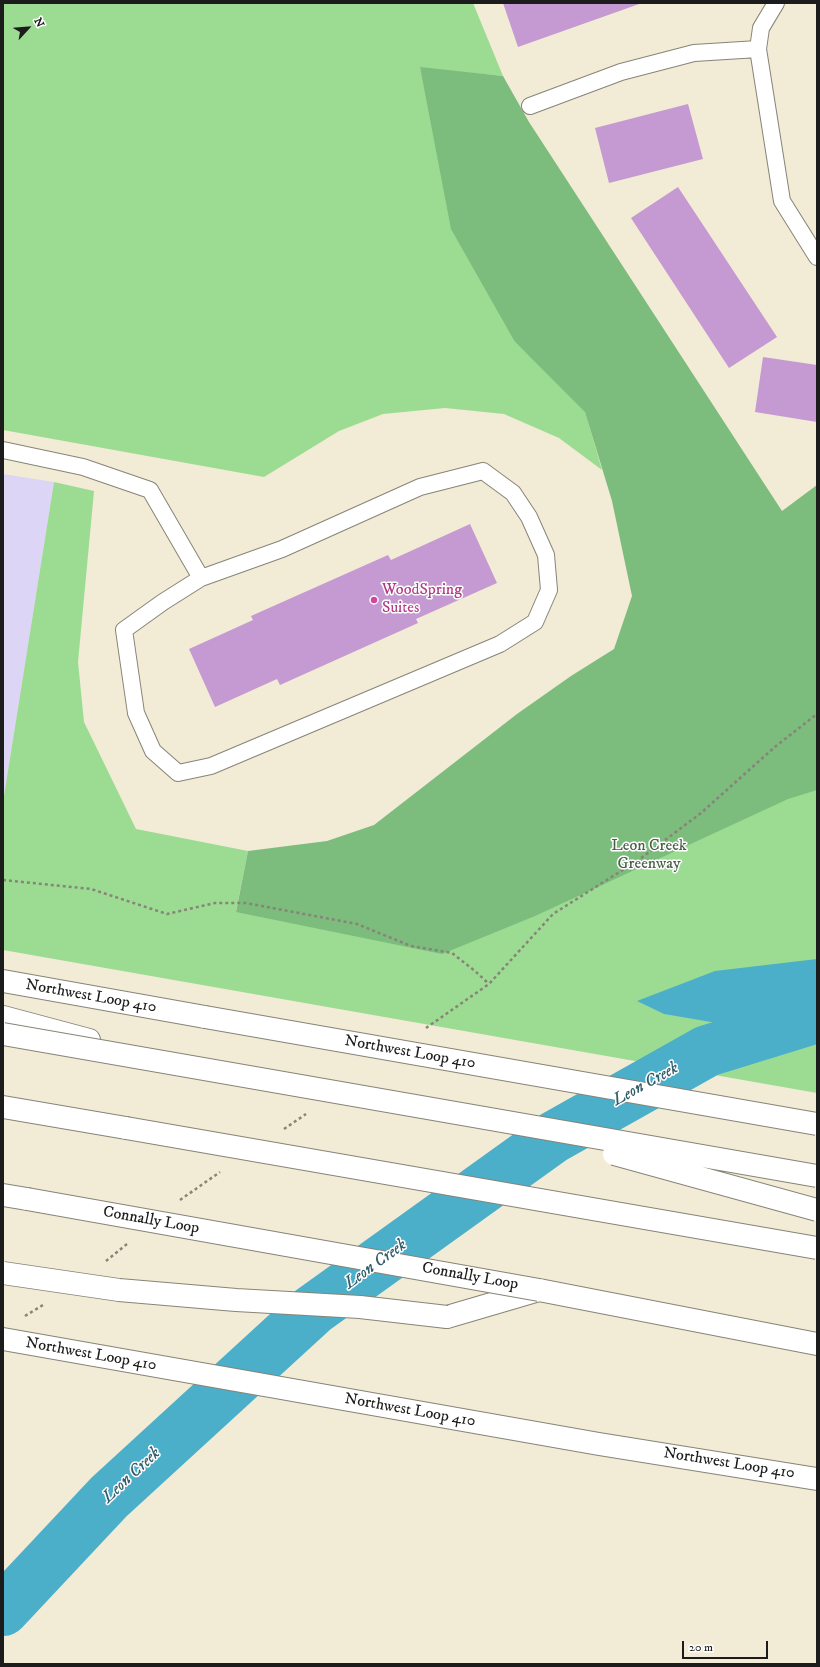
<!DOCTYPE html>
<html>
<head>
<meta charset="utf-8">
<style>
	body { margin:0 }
	#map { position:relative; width:820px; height:1667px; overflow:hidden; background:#f2ebd5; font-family:"IM FELL DW Pica",serif }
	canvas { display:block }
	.frame { position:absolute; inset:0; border:4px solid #1c1c1c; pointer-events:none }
	.north { position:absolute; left:8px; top:8px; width:40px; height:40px; -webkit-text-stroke:3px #fff; paint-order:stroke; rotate:64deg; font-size:11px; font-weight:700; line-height:16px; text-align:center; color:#1c1c1c }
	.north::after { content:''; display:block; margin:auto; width:14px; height:18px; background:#1c1c1c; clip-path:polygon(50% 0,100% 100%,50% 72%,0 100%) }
	.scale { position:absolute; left:682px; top:1641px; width:86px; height:18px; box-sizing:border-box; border:2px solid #1c1c1c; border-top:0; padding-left:5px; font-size:12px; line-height:14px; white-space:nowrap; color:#1c1c1c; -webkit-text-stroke:3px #fff; paint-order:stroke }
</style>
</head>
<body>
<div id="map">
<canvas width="820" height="1667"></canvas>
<div class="frame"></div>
<div class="north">N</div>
<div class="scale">20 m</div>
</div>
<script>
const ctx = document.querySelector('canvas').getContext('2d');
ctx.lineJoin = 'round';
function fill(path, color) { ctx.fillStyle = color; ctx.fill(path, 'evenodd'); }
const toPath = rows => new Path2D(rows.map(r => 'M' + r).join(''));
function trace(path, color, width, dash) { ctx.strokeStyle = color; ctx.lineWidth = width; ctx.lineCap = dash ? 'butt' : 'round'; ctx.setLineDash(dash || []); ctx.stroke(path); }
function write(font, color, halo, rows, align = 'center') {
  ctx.font = font + ' "IM FELL DW Pica",serif'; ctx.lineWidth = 3; ctx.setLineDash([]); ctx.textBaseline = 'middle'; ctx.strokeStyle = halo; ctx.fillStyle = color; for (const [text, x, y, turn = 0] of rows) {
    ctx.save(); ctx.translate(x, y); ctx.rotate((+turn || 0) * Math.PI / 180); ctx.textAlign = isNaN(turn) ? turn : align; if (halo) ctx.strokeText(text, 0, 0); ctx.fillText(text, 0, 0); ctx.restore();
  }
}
fill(toPath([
	[3,474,54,482,3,802]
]), '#ddd5f6');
fill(toPath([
	[3,3,473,3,503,76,420,68,515,342,585,411,602,470,559,438,504,414,445,408,383,414,339,431,264,477,3,430],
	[54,482,94,491,78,662,84,722,136,829,248,851,236,911,250,914,603,684,817,485,817,1093,3,950,3,802]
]), '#9bdc92');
fill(toPath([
	[420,67,503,76,529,122,782,511,817,485,817,790,788,799,535,916,442,954,236,912,248,851,327,841,374,825,517,714,571,676,614,649,632,596,612,501,585,412,515,342,451,229]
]), '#7cbc7c');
fill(toPath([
	[817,959,817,1040,664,1014,637,1001,715,971]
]), '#4bafca');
trace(toPath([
	[3,1610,109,1497,313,1310,554,1137,707,1051,817,1017]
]), '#4bafca', 52);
fill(toPath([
	[503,3,642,3,518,47],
	[688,104,703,159,609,183,595,128],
	[678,187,777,337,729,368,631,218],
	[763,357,817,365,817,422,755,412],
	[470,524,497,583,416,619,418,623,280,685,277,679,215,707,189,649,253,620,251,616,388,555,391,560]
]), '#c599d1');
const service = toPath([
	[776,3,761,28,758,49,782,201,817,257],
	[530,106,621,72,694,53,758,49],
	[3,450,83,467,150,490,201,578],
	[483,471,513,493,529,517,546,555,549,590,535,622,500,644,211,766,178,773,153,751,136,713,124,630,163,602,201,578,282,549,420,487,483,471]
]);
const secondary = toPath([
	[3,981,205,1017],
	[3,1339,599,1444,817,1479]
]);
const motorway = toPath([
	[3,1017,89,1040],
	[3,1107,126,1128],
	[3,1195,27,1199],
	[447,1317,539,1290,817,1344]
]);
trace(service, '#878478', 18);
trace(secondary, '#878478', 24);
trace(motorway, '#878478', 24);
trace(toPath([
	[3,880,91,889,167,914,215,903,246,903,357,924,411,946,452,953,475,971,489,984],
	[426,1028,489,984,553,914,640,859,701,813,776,746,817,714],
	[284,1129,306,1114],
	[180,1200,220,1172],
	[106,1261,127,1244],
	[25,1316,43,1305]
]), '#878478', 2.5, [3, 3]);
trace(service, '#fff', 16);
trace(secondary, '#fff', 22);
trace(motorway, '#fff', 22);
const secondaryBridge = toPath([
	[205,1017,817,1124]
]);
const motorwayBridge = toPath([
	[3,1034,817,1176],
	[126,1128,817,1248],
	[614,1154,817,1210],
	[27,1199,539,1290],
	[3,1273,119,1290,236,1300,360,1307,447,1317]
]);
trace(secondaryBridge, '#878478', 24, []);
trace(motorwayBridge, '#878478', 24, []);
trace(secondaryBridge, '#fff', 22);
trace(motorwayBridge, '#fff', 22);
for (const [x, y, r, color] of [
	[374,600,4,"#d1479c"]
]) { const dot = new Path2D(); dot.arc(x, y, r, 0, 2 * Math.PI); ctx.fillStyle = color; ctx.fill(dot); trace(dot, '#fff', 1.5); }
write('16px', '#b23c85', '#fff', [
	["WoodSpring",382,591],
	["Suites",382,609]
], 'left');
write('16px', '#485f45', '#fff', [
	["Leon Creek",649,847],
	["Greenway",649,865]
]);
write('16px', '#1c1c1c', '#fff', [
	["Northwest Loop 410",91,997,10],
	["Northwest Loop 410",410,1053,10],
	["Connally Loop",151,1221,10],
	["Connally Loop",470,1277,10],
	["Northwest Loop 410",91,1355,10],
	["Northwest Loop 410",410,1411,10],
	["Northwest Loop 410",729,1464,9]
]);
write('italic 17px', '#315e6a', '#fff', [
	["Leon Creek",646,1085,-29],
	["Leon Creek",376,1265,-36],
	["Leon Creek",132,1476,-43]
]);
</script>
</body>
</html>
